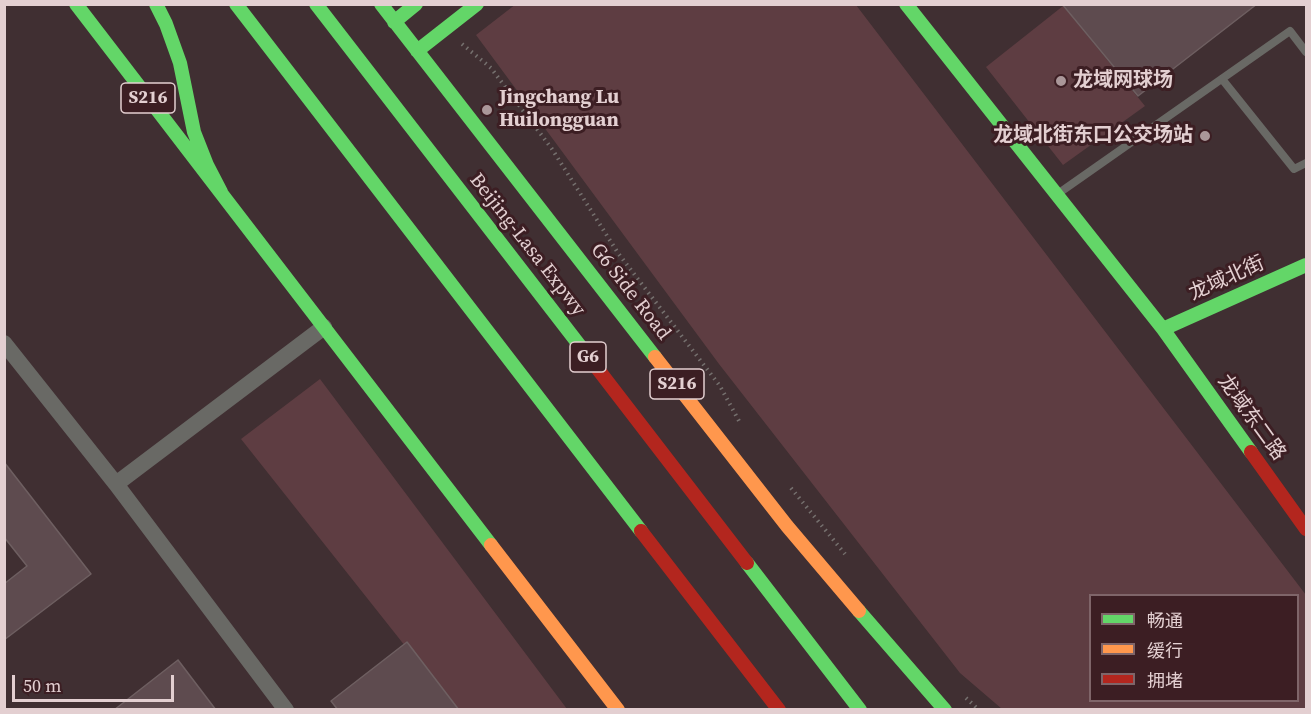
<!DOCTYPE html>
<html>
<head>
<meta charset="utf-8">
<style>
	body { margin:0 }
	#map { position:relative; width:1311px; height:714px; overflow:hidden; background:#402f32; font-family:"Source Serif 4","Noto Sans SC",serif }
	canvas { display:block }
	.frame { position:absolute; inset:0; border:6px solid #e3cfd1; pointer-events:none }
	.legend { position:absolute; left:1089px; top:594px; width:210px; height:108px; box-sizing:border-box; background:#3c1e23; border:2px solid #7f6569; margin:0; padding:8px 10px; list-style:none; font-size:18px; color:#e3cfd1 }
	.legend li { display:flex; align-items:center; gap:12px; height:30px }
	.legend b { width:30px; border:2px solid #7f6569 }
	.scale { position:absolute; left:12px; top:675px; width:162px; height:27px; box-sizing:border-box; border:3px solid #e3cfd1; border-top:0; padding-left:8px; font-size:18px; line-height:21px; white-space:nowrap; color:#e3cfd1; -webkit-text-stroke:4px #3c1e23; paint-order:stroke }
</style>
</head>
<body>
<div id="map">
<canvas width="1311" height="714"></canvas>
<div class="frame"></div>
<ul class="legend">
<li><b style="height:8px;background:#63d668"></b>畅通</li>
<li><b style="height:8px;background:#ff974d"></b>缓行</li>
<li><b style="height:8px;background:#b3261e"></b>拥堵</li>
</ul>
<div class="scale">50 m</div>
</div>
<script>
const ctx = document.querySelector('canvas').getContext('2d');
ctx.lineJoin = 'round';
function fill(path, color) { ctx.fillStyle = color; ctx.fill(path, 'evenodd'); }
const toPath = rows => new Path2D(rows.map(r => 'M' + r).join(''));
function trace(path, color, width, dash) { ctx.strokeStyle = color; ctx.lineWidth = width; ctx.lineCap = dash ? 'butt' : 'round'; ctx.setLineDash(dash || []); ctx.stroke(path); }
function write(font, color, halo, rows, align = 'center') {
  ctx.font = font + ' "Source Serif 4","Noto Sans SC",serif'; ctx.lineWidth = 6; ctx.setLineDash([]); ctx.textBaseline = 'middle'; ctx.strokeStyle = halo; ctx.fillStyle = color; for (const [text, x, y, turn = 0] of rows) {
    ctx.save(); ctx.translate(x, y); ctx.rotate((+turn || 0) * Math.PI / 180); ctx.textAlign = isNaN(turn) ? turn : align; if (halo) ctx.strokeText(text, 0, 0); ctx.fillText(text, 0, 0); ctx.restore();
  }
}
fill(toPath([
	[516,4,856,5,1306,595,1306,709,1002,709,960,673,719,364,476,35],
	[1090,596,1298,596,1298,700,1090,700],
	[1063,6,1145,106,1063,165,986,67],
	[320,379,567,709,455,709,241,439]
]), '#5e3d42');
const building = toPath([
	[1062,4,1257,4,1138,96,1062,4],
	[4,462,91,574,4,640,4,584,27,566,4,537,4,462],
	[407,642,459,710,338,710,331,701,407,642],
	[178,660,216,710,114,710,178,660]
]);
fill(building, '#5e4b4f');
trace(building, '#6e5f61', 1.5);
trace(toPath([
	[462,44,491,68,552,149,618,253,720,386,739,421],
	[791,488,845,554],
	[966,698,979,710]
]), '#75706e', 4, [1.5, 4.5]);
trace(toPath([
	[1222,79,1294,169,1306,163],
	[1059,193,1290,31,1306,52]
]), '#696965', 8);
trace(toPath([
	[4,343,116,484,286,710],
	[116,484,324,327]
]), '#696965', 16);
trace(toPath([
	[76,4,491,545],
	[156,4,166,24,180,63,194,132,207,165,221,192],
	[236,4,641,531],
	[316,4,587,355],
	[381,4,655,357],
	[906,4,1163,329,1251,452],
	[394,22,416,4],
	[417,51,477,4],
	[1163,329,1306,265],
	[747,563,860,710],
	[859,611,945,710]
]), '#63d668', 14);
trace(toPath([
	[655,357,787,526,859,611],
	[491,545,618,710]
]), '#ff974d', 14);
trace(toPath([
	[587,355,747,563],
	[1251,452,1306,529],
	[641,531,779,710]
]), '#b3261e', 14);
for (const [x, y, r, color] of [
	[1061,81,6,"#aa9799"],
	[487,110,6,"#aa9799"],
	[1205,136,6,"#aa9799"]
]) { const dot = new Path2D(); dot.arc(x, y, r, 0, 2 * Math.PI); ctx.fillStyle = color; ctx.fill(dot); trace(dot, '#3c1e23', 2); }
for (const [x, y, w] of [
	[148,98,54],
	[588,357,36],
	[677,384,54]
]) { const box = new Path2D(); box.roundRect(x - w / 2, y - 15, w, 30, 4.5); ctx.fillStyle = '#3c1e23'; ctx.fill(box); trace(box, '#e3cfd1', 1.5); }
write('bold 18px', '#e3cfd1', null, [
	["S216",148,98],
	["G6",588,357],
	["S216",677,384]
]);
write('bold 20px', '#e3cfd1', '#3c1e23', [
	["龙域网球场",1073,81],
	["Jingchang Lu",499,98],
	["Huilongguan",499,121],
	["龙域北街东口公交场站",1193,136,"right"]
], 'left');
write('20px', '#e3cfd1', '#3c1e23', [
	["Beijing-Lasa Expwy",527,245,52],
	["龙域北街",1227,279,-24],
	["G6 Side Road",630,292,52],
	["龙域东二路",1251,418,54]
]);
</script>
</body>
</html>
